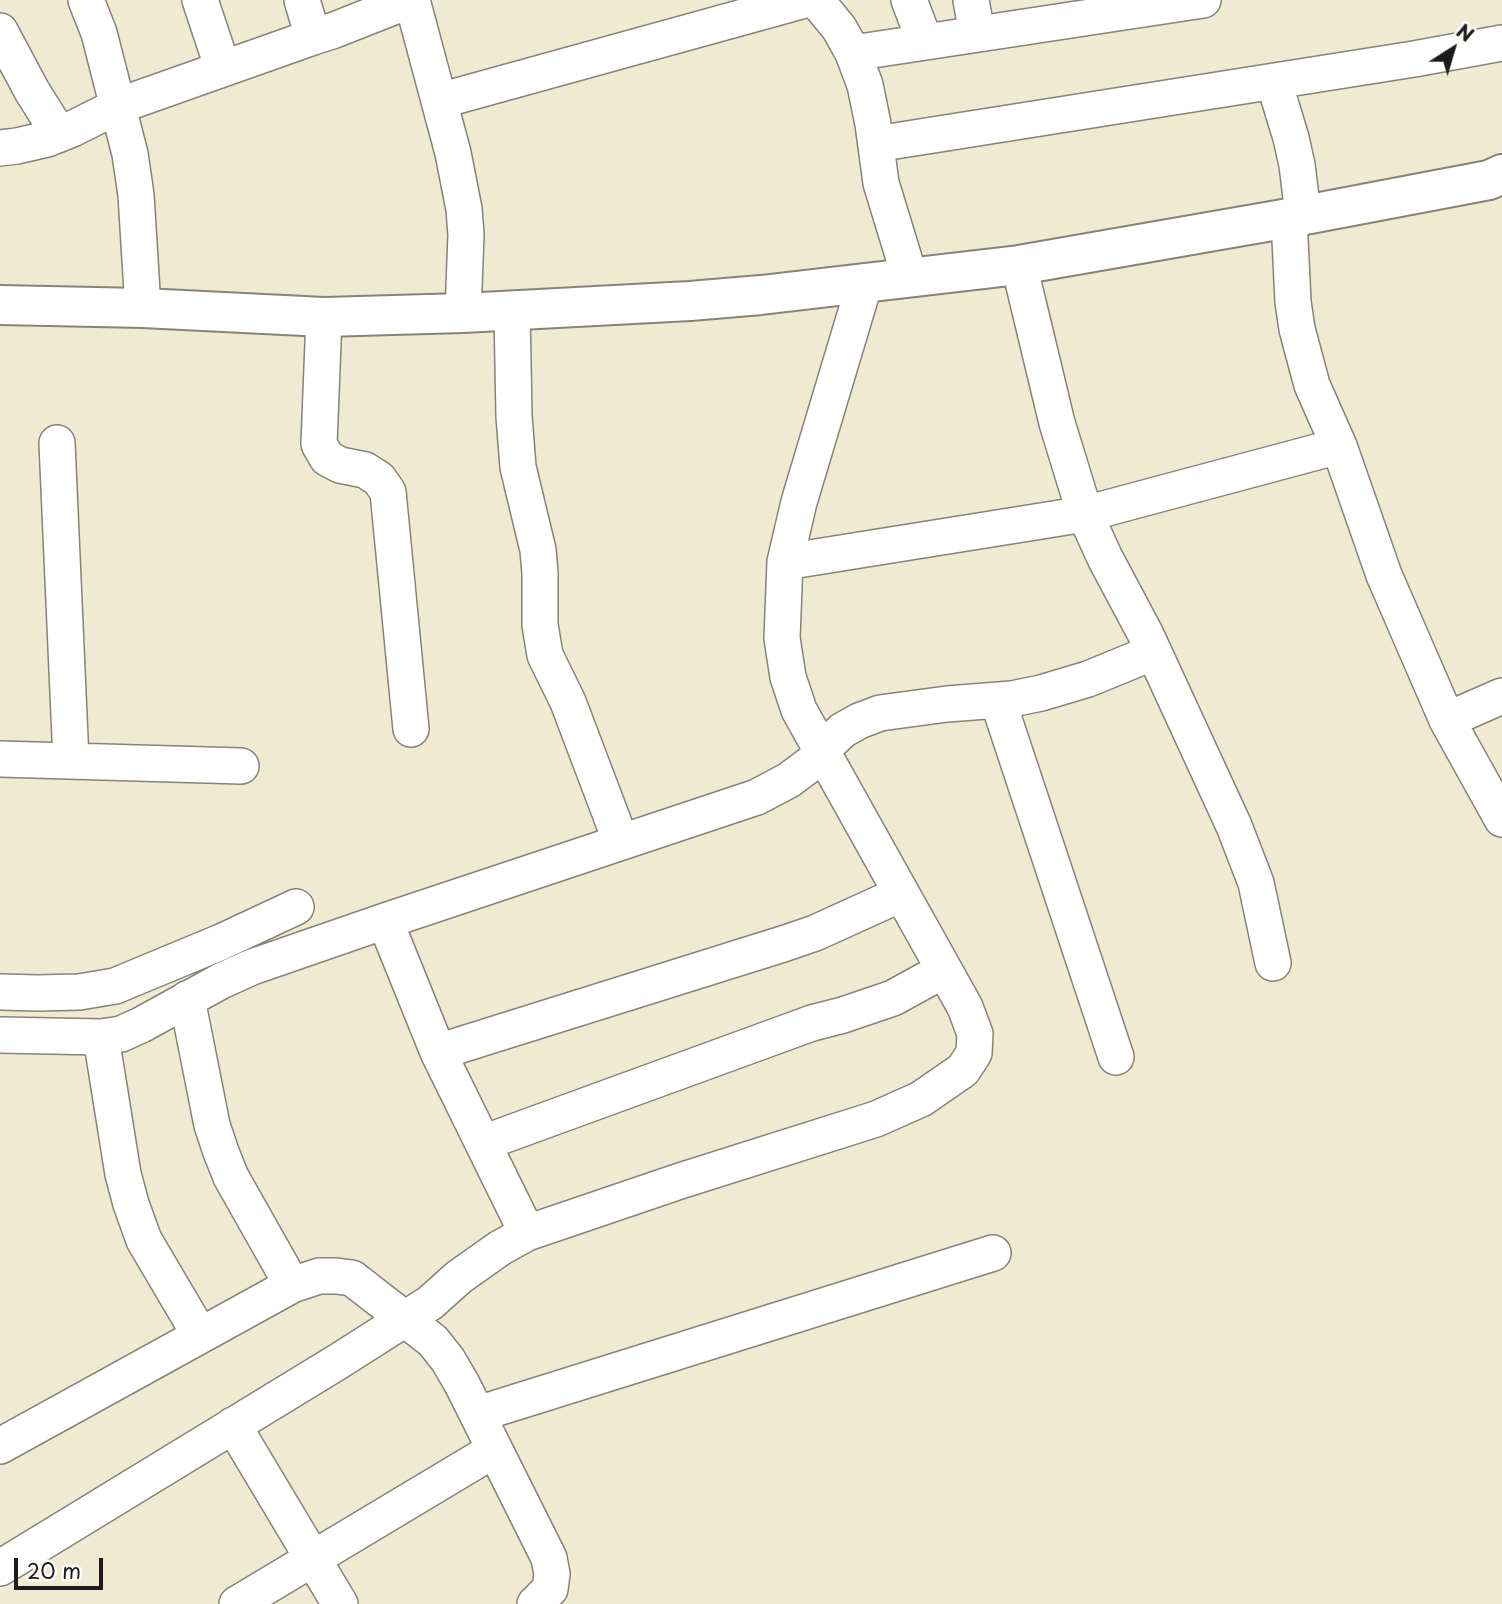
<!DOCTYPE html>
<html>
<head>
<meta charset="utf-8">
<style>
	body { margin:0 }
	#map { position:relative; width:1502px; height:1604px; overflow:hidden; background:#f1ead2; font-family:"Playpen Sans",sans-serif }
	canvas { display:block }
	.north { position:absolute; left:1418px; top:14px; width:70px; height:70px; -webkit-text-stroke:5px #fdfcf7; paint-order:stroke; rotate:37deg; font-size:19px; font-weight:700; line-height:28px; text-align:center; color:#1c1c1c }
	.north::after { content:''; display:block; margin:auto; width:24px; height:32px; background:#1c1c1c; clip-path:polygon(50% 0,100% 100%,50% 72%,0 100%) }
	.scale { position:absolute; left:14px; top:1558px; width:89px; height:32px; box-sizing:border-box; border:4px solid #1c1c1c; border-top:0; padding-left:9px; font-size:21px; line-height:24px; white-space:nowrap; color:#1c1c1c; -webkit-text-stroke:5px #fdfcf7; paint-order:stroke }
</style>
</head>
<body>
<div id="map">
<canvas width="1502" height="1604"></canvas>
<div class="north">N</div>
<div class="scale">20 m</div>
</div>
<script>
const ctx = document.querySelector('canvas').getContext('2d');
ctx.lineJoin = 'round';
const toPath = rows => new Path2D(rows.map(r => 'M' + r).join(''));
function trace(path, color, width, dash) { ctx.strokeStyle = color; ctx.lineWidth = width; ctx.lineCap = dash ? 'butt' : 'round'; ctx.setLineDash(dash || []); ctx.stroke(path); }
const minor = toPath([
	[86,0,99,33,130,154,136,195,143,308],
	[200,0,223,69],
	[302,0,313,37],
	[816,0,839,28,853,53,865,85,873,124,881,183,910,278],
	[909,0,925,42],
	[971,0,977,34],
	[0,31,32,91,59,134],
	[853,53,1203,0],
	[1274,82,1291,138,1297,165,1303,214],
	[439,101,805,0],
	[876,144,1414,59,1502,43],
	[0,148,17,146,47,139,72,129,118,106,313,37,332,31,403,3,412,0,453,153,464,209,466,235,463,313],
	[1289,218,1293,302,1297,329,1312,385,1339,446,1384,575,1447,720,1502,819],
	[1019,265,1057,423,1085,514,1105,558,1146,635,1234,826,1256,883,1273,963],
	[512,311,514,416,518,467,538,550,540,573,540,625,545,655,568,702,621,842],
	[324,317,319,444,327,458,340,465,365,470,379,479,388,492,411,729],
	[57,443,71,761],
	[785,562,1085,514,1339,446],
	[998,701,1116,1057],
	[1447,720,1502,696],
	[0,759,241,766],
	[385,921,438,1052,527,1233],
	[0,992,37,993,79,992,115,986,221,942,296,907],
	[187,999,212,1125,221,1152,231,1177,292,1285],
	[0,1035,101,1037,121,1034,141,1025,221,981,252,967,385,921,757,797,789,780,813,762,829,743,843,730,859,721,880,713,947,704,1012,699,1041,693,1088,679,1154,652],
	[101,1037,123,1174,131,1204,144,1240,200,1335],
	[438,1052,786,943,815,933,901,894],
	[483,1143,812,1023,843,1015,893,998,944,970],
	[478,1414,993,1253],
	[233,1425,340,1604],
	[0,1446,292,1285,319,1276,336,1276,352,1278,433,1341,448,1360,462,1384,549,1558,552,1574,550,1589,535,1604],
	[0,1568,339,1361,430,1303,459,1277,500,1248,527,1233,680,1181,876,1119,921,1099,963,1070,974,1053,975,1034,965,1007,799,710,788,677,782,638,785,562,799,502,865,282],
	[237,1604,494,1450]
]);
const highway = toPath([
	[0,305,143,308,324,317,463,313,690,301,761,295,1019,265,1289,218,1489,180,1502,174]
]);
trace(minor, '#868377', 38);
trace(highway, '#868377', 42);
trace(minor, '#fff', 35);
trace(highway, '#fff', 38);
</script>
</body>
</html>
